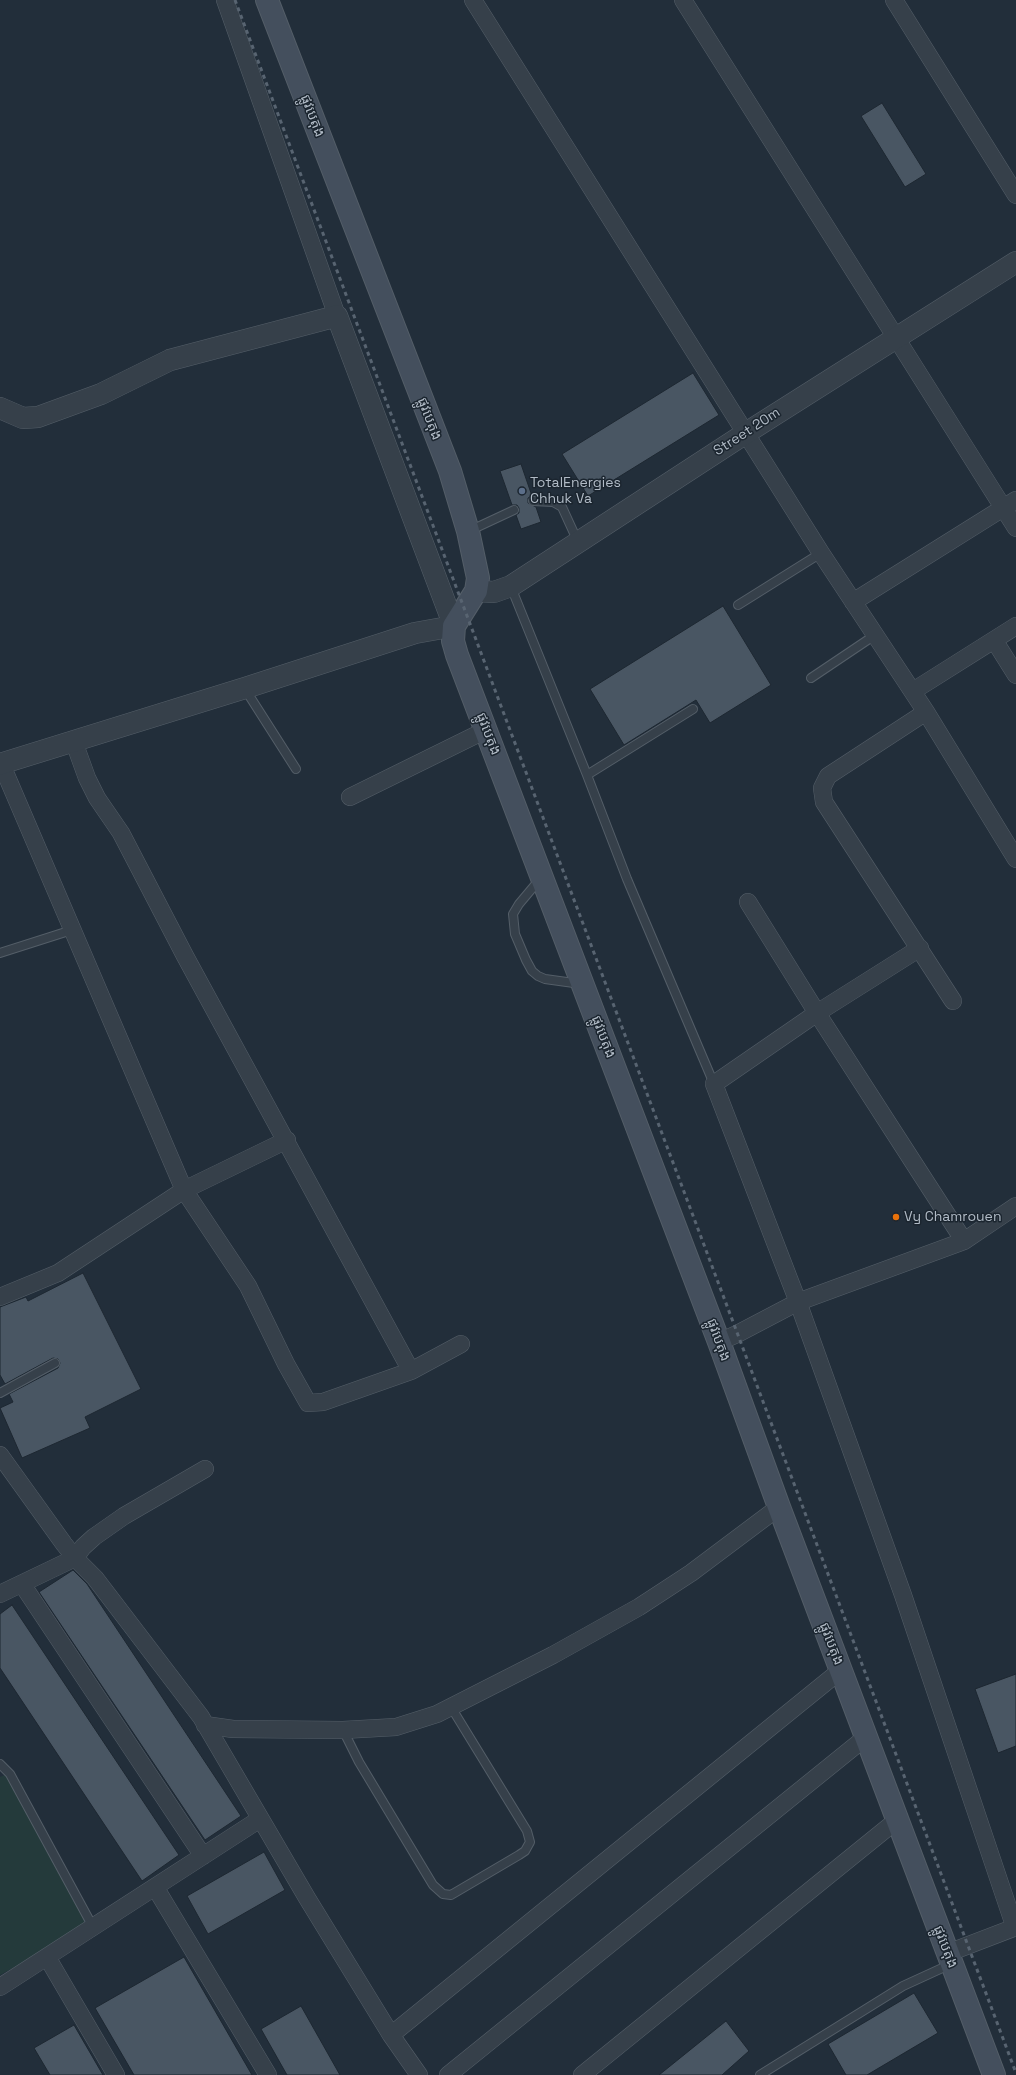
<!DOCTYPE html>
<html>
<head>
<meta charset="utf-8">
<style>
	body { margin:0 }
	canvas { display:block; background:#222e3a }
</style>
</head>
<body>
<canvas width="1016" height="2075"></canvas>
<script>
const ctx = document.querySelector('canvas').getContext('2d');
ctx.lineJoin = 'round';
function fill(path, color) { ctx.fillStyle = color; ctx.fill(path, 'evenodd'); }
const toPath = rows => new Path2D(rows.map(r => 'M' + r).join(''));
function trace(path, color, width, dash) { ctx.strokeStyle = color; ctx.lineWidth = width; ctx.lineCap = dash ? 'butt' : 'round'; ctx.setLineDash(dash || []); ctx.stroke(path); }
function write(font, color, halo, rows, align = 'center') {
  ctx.font = font + ' "Space Grotesk","Noto Sans Khmer",sans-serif'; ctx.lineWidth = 3; ctx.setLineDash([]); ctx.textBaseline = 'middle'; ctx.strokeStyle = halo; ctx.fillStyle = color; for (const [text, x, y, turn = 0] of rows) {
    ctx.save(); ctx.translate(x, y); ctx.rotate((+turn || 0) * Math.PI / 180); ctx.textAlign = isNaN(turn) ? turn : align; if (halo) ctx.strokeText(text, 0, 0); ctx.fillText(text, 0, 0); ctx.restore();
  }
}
fill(toPath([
	[7,1774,89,1927,0,1975,0,1777]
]), '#243a3b');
const building = toPath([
	[882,103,926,174,905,187,861,116,882,103],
	[693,373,719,415,588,496,562,454,693,373],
	[521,464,532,496,528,498,528,503,536,507,541,522,521,529,516,515,519,513,519,508,517,505,512,505,500,471,521,464],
	[723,606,771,685,710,723,696,700,624,745,590,689,723,606],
	[83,1273,141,1389,85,1417,90,1428,22,1458,0,1408,13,1402,9,1394,58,1368,60,1363,58,1359,53,1358,5,1384,0,1375,0,1307,26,1297,28,1301,83,1273],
	[73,1570,87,1584,241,1816,205,1840,39,1592,73,1570],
	[12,1605,179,1855,142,1881,0,1668,0,1614,12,1605],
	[1016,1674,1016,1746,998,1753,975,1689,1016,1674],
	[264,1852,285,1890,208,1934,187,1896,264,1852],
	[184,1957,252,2075,134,2075,95,2008,184,1957],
	[914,1993,938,2033,867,2075,846,2075,828,2044,914,1993],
	[301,2006,340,2075,287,2075,261,2029,301,2006],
	[726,2021,749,2051,722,2075,659,2075,726,2021],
	[74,2025,103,2075,50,2075,34,2048,74,2025]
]);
fill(building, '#495663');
trace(building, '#1d2731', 1);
const service = toPath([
	[533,501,553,502,562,507,578,542],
	[469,531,514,510],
	[511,587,587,775,693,709],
	[738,605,821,553],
	[811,678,875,635],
	[245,689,296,769],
	[587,775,627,879,714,1084],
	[540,879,519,904,513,914,515,934,526,960,532,971,538,976,545,979,581,984],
	[0,953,72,930],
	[0,1393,55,1363],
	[343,1730,359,1762,433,1885,443,1894,451,1895,519,1855,525,1851,530,1842,527,1831,451,1707],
	[0,1764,10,1774,93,1927],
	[760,2075,903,1986,951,1964]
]);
const minor = toPath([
	[225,0,337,316],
	[473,0,821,553,926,712,1016,859],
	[683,0,1016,528],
	[894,0,1016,195],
	[853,602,1016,500],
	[994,640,1016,675],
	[913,691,1016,626],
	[926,712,828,776,822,788,824,802,953,1001],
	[74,742,87,778,97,798,121,833,185,956,411,1371],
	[1,763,184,1190,248,1286,286,1364,308,1403,323,1402,411,1371,461,1344],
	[350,797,486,730],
	[748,902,817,1013,964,1241],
	[920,948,817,1013,714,1084,798,1302,903,1595,1015,1928],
	[0,1297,58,1273,184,1190,287,1140],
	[719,1342,737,1334,798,1302,964,1241,1016,1206],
	[0,1455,64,1544,75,1558,95,1578,201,1717,307,1898,391,2035,419,2075],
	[22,1584,203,1856],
	[0,1594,75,1558,83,1547,94,1537,124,1516,205,1469],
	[205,1725,233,1729,343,1730,396,1727,437,1714,553,1655,639,1607,691,1573,779,1507],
	[155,1887,268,2075],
	[948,1953,1016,1927],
	[47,1957,116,2075],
	[0,1987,260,1819],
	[391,2035,841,1670],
	[448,2075,866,1737],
	[582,2075,897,1820]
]);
const tertiary = toPath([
	[0,408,23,418,38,417,101,394,170,360,337,316,454,626,415,633,245,688,0,764],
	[476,591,494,592,511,586,746,433,1016,262]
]);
const secondary = toPath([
	[267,0,450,471,468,531,478,578,476,591,454,626,453,641,457,655,719,1342,779,1507,994,2075]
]);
trace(service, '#545e68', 10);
trace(minor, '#545e68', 18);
trace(tertiary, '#545e68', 22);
trace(secondary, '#545e68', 24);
trace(service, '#36404a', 8);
trace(minor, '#36404a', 17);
trace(tertiary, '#36404a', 21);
trace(secondary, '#444f5d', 22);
trace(toPath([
	[235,0,1016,2073]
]), '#586471', 3, [4, 4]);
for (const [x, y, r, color] of [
	[522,491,4,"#5c6f8a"],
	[896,1217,4,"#e8710a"]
]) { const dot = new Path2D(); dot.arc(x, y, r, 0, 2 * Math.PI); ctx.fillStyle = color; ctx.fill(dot); trace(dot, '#1b252f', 1.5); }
write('14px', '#b1bbc6', '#1b252f', [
	["ផ្លូវបេតុង",312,116,69],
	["ផ្លូវបេតុង",429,419,69],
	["Street 20m",747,432,-33],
	["ផ្លូវបេតុង",488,734,69],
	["ផ្លូវបេតុង",603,1037,69],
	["ផ្លូវបេតុង",718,1340,70],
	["ផ្លូវបេតុង",831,1644,69],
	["ផ្លូវបេតុង",945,1947,69]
]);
write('14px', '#b1bbc6', '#1b252f', [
	["TotalEnergies",530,483],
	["Chhuk Va",530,499],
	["Vy Chamrouen",904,1217]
], 'left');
</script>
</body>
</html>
